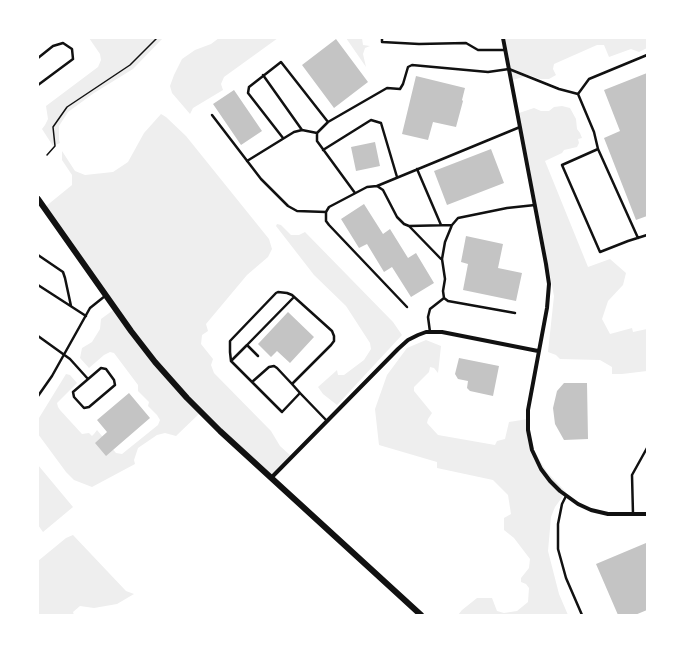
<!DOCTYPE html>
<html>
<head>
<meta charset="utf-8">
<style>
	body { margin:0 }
	#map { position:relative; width:685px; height:653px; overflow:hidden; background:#fff; font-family:Overpass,sans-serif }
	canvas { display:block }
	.frame { position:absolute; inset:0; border:39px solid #fff; pointer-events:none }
</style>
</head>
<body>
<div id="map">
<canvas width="685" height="653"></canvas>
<div class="frame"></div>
</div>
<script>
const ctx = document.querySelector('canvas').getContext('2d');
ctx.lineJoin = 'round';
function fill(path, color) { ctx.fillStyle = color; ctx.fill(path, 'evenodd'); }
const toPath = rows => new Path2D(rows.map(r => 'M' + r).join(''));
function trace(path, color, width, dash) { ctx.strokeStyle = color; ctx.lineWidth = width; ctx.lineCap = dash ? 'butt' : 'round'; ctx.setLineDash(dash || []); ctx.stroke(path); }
fill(toPath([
	[89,38,163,38,133,69,94,93,68,112,59,126,59,140,60,143,53,146,42,129,45,125,48,119,46,106,98,67,101,60,100,54],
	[219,38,278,38,224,77,221,84,223,90,193,108,190,114,172,93,170,86,174,75,182,59,195,50,211,44],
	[346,38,362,38,363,45,370,46,365,48,363,54,366,67],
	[505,38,647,38,647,48,639,52,631,49,609,57,604,45,597,45,554,64,553,69,556,75,549,79,540,79,529,75,513,80],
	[562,106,570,108,576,119,577,129,580,133,582,138,578,139,579,143,577,147,564,150,562,153,545,161,588,267,610,259,626,273,623,285,608,301,602,319,610,334,632,328,633,332,647,329,647,371,622,374,612,374,612,367,600,360,560,359,556,355,548,352,554,296,519,113,534,108,541,111,549,111,554,107],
	[161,114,166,117,186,136,269,239,272,249,268,257,247,275,206,324,208,331,202,335,201,344,213,359,211,365,214,373,271,431,280,446,291,456,273,476,202,411,176,436,165,433,157,435,138,448,134,460,135,464,92,487,74,480,66,472,38,434,39,418,66,374,70,375,77,383,57,403,58,407,60,410,82,434,89,433,92,436,94,434,97,430,116,453,122,454,158,425,160,420,157,415,148,406,149,402,138,391,138,385,114,353,110,352,104,355,89,368,80,358,82,348,92,342,100,329,101,319,116,308,45,207,72,185,72,175,62,160,62,151,75,171,85,175,113,172,128,162,144,133],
	[277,224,281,225,291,235,299,235,305,232,393,322,402,335,337,405,323,394,318,387,336,371,337,370,338,375,344,375,364,360,371,349,370,343,346,306,314,275,276,226],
	[426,340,441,346,438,373,434,368,430,367,429,372,414,387,414,391,432,413,428,419,427,423,438,435,495,445,497,441,505,439,509,422,528,419,531,437,534,451,547,472,566,492,555,507,551,517,548,551,559,594,568,615,458,615,462,610,477,598,492,598,497,611,504,613,517,611,528,602,529,588,526,584,521,582,521,578,529,568,530,559,514,538,504,530,504,518,511,514,508,495,493,480,437,468,437,462,379,445,375,409,387,375,407,348],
	[38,465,73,507,43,532,38,525],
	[73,535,126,591,134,594,117,604,94,608,80,606,73,612,74,615,38,615,38,561,66,538]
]), '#eee');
fill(toPath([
	[336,39,368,82,334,108,302,65],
	[647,73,647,216,636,220,604,138,620,131,604,90],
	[416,76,465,88,462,100,463,101,456,127,433,122,428,140,402,134],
	[234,90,262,131,241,145,213,104],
	[375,142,380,166,356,171,351,147],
	[491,149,504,183,447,205,434,171],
	[364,204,383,234,390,229,408,258,416,253,434,283,411,297,392,267,384,272,367,244,359,248,341,219],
	[466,236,503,244,498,268,522,273,516,301,463,290,468,264,461,262],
	[288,312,314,337,290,363,277,351,271,357,258,344],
	[459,358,499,366,493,396,470,391,467,388,468,381,458,379,455,374],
	[564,383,587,383,588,439,564,440,555,424,553,408,557,391],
	[129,393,150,418,106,456,95,443,107,432,97,420],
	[646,543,647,610,635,615,618,615,596,564]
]), '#c4c4c4');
trace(toPath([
	[47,155,55,146,53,127,67,107,130,65,157,38]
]), '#111', 1.5);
trace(toPath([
	[382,38,382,42,419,44,466,43,478,50,505,50],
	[38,58,53,46,63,43,72,49,73,59,38,85],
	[263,75,302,130],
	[578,94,594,132,598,149,638,238],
	[578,94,589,79,647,55],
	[212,115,261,179,288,206,297,211,326,212],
	[283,138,248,93,249,87,281,62,328,122],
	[598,149,562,165,600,252,628,241,647,235],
	[323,150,371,120,381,123,397,177],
	[247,161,294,132,302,130,317,133],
	[417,169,441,225],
	[377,186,520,127],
	[355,193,317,141,317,133,328,122,387,88,400,89,403,84,408,67,412,65,488,72,509,69,559,89,578,94],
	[409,226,441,259],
	[38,255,63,272,65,278,71,306],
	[38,285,86,316],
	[407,307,329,225,326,221,326,212,329,207,367,187,377,186,383,190,397,217,404,224,409,226,452,225],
	[515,313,448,301,444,298,443,291,445,279,442,259,445,242,452,225,458,218,507,208,535,205],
	[430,332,428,317,430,309,444,298],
	[38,336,70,359,88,379],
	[247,345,294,297],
	[231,361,247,345,258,356],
	[101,368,106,369,114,380,115,385,89,407,84,408,74,397,73,392,101,368],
	[252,382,269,367,274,366,277,368,292,384],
	[300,393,292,384,331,345,334,341,334,336,332,331,292,295,287,293,278,292,276,293,230,341,230,352,231,361,282,412,300,393,327,421],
	[38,396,52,376,90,308,105,296],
	[566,496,562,504,558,524,558,549,566,578,582,615],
	[633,514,632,475,647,448]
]), '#111', 2.5);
trace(toPath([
	[503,38,546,264,549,284,547,308,528,410,528,430,532,450,541,469,550,481,560,491,578,504,591,510,608,514,647,514],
	[271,478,398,349,408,340,418,335,426,332,442,332,538,351]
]), '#111', 4);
trace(toPath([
	[38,199,131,331,155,362,187,398,220,431,421,615]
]), '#111', 6);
</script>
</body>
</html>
